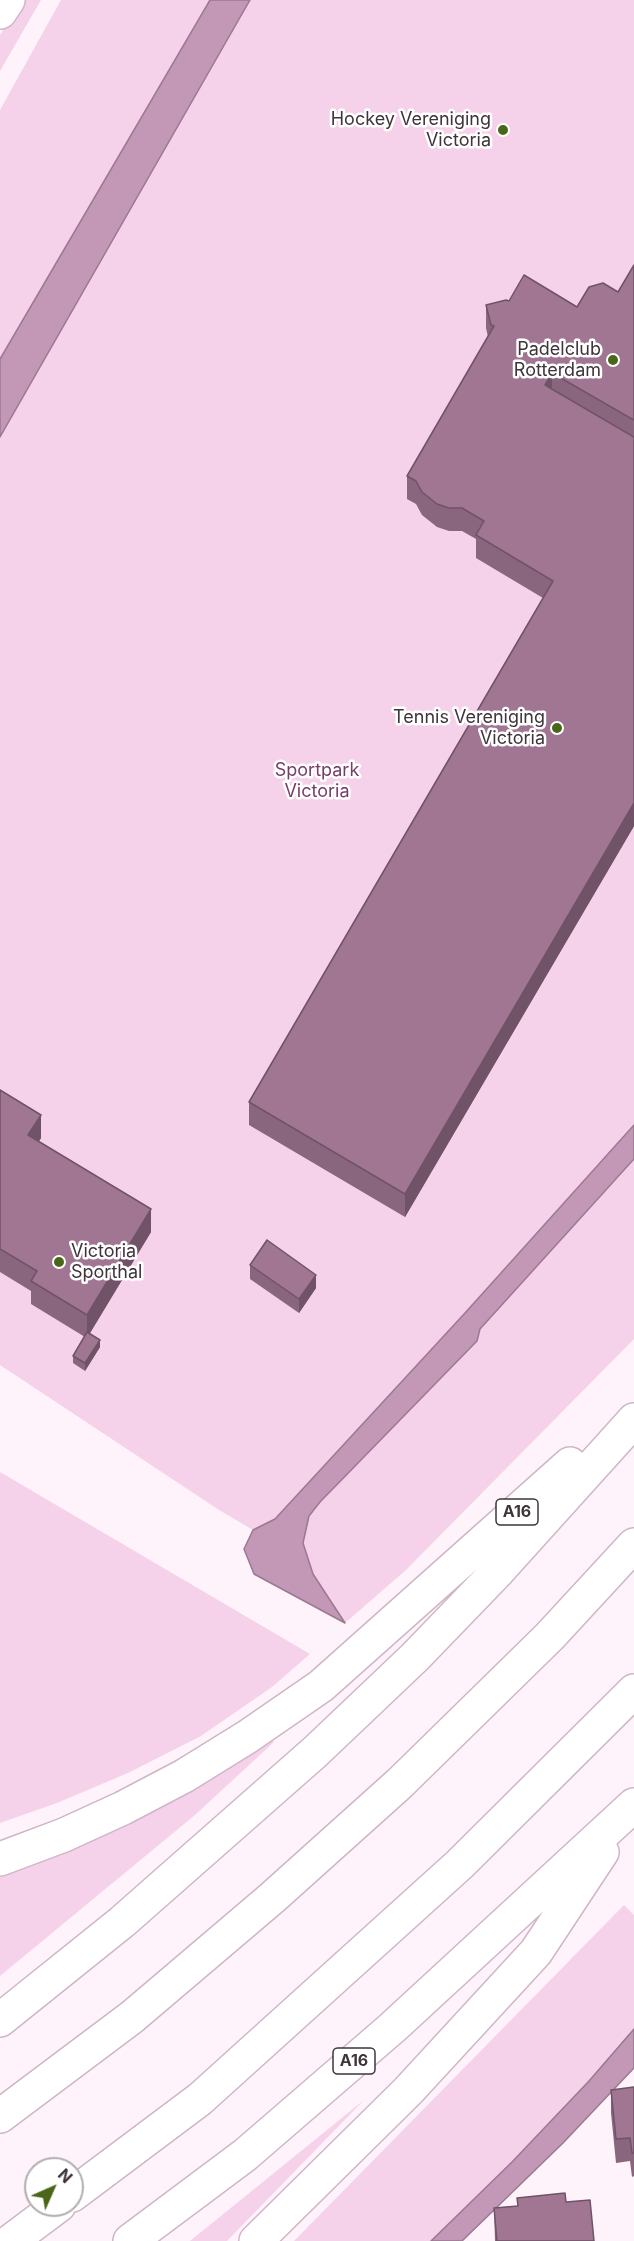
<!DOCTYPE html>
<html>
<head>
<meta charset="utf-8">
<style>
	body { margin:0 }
	#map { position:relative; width:634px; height:2241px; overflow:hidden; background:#fef3fa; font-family:Inter,sans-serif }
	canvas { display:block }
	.north { position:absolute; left:24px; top:2157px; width:60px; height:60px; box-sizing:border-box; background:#fff; border:2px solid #b2aeb0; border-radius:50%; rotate:45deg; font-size:16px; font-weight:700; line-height:24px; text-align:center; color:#3e343a }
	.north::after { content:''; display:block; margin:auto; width:21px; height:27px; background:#4a6619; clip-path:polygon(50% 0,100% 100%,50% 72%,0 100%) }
</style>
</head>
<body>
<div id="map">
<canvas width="634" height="2241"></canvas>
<div class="north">N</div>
</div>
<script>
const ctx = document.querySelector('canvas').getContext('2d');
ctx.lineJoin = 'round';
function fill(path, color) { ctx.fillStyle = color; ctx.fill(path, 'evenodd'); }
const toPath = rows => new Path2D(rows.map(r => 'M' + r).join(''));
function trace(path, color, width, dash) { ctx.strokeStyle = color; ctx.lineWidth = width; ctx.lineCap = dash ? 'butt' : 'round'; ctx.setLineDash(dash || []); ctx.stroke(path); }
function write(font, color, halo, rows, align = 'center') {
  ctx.font = font + ' Inter,sans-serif'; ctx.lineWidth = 5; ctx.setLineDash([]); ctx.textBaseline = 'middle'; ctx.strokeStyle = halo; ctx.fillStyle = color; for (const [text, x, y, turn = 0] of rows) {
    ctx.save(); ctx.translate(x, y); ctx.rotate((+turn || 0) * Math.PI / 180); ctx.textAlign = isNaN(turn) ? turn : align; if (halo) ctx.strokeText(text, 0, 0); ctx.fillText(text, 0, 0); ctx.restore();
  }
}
fill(toPath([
	[21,0,41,0,0,71,0,35],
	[61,0,210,0,0,359,0,110],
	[250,0,634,0,634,1125,465,1313,275,1520,253,1530,219,1510,0,1365,0,437],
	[634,1159,634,1339,406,1570,345,1623,313,1574,303,1543,309,1516,320,1502,477,1342,480,1329],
	[0,1472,310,1654,272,1687,201,1736,128,1773,57,1803,0,1823],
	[270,1737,274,1742,195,1815,0,1976,0,1870],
	[624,1905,634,1915,634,2029,589,2081,512,2162,431,2241,294,2241],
	[364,2100,227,2241,190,2241]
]), '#f5d2ea');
const water = toPath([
	[210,0,250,0,0,437,0,359,210,0],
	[634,1125,634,1159,480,1329,477,1341,320,1502,309,1516,303,1543,313,1574,345,1623,254,1574,244,1549,253,1530,275,1519,465,1313,634,1125],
	[634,2029,634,2068,563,2143,462,2241,431,2241,512,2162,589,2081,634,2029]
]);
fill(water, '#c397b6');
trace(water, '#9b7991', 1.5);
const major = toPath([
	[0,12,8,0]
]);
const highway = toPath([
	[0,1859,64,1835,123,1808,184,1776,247,1737,321,1686,570,1464],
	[0,2020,122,1922,315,1752,415,1657,498,1571,634,1420],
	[0,2116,132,2017,272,1898,400,1783,550,1636,634,1545],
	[72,2195,200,2099,460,1864,634,1691],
	[11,2241,59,2205],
	[130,2241,245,2155,392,2028,634,1805],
	[256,2241,408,2091,536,1952,602,1852]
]);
trace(major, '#cfb6c7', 36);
trace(highway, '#cfb6c7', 36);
trace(major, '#fff', 33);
trace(highway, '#fff', 33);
fill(toPath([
	[634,265,634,826,405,1217,249,1125,249,1102,543,598,476,558,476,539,462,531,449,531,437,527,422,515,416,504,407,499,407,476,488,337,486,328,486,305,509,301,577,307,618,292],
	[0,1090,41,1138,39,1141,151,1232,90,1333,100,1347,85,1371,73,1363,73,1356,85,1337,31,1304,31,1291,0,1272],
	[250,1265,316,1288,299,1313,250,1279],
	[634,2087,634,2176,632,2177,630,2161,616,2163,611,2113,611,2090],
	[517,2198,566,2202,594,2241,495,2241,494,2208,517,2206]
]), '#8a657e');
fill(toPath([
	[552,373,552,396,545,385],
	[634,803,634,826,405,1217,405,1194],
	[41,1115,41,1138,28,1158,28,1135],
	[151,1209,151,1232,87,1338,87,1315],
	[316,1275,316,1288,299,1313,299,1299],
	[100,1340,100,1347,85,1371,85,1363]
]), '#705367');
const building = toPath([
	[634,265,634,420,552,373,545,385,634,437,634,803,405,1194,249,1102,553,581,476,535,484,521,462,508,449,508,437,504,422,492,416,481,407,476,494,326,491,325,486,305,506,300,509,301,524,275,577,307,589,287,603,283,618,292,634,265],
	[0,1090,41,1115,28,1135,151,1209,87,1315,31,1281,37,1271,0,1249,0,1090],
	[267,1240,316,1275,299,1299,250,1265,267,1240],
	[87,1332,100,1340,85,1363,73,1356,87,1332],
	[634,2087,634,2153,632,2153,630,2138,616,2139,611,2090,634,2087],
	[565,2193,566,2202,590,2200,594,2241,497,2241,494,2208,518,2206,517,2198,565,2193]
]);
fill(building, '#a07693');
trace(building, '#705367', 1.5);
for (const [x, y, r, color] of [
	[503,130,6,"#4a6619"],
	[613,360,6,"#4a6619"],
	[557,728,6,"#4a6619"],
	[59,1262,6,"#4a6619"]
]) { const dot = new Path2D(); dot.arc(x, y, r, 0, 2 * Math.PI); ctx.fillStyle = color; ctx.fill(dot); trace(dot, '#fff', 2); }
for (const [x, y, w] of [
	[517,1512,42],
	[354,2061,42]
]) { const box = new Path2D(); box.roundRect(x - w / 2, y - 13, w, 26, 4.5); ctx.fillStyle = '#fff'; ctx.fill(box); trace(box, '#3e343a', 1.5); }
write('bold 16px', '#3e343a', null, [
	["A16",517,1512],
	["A16",354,2061]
]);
write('18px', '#3e343a', '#fff', [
	["Hockey Vereniging",491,120],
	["Victoria",491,141],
	["Padelclub",601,350],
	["Rotterdam",601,371],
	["Tennis Vereniging",545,718],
	["Victoria",545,739],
	["Victoria",71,1252,"left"],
	["Sporthal",71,1273,"left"]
], 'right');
write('18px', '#763e68', '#fff', [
	["Sportpark",317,771],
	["Victoria",317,792]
]);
</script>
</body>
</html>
